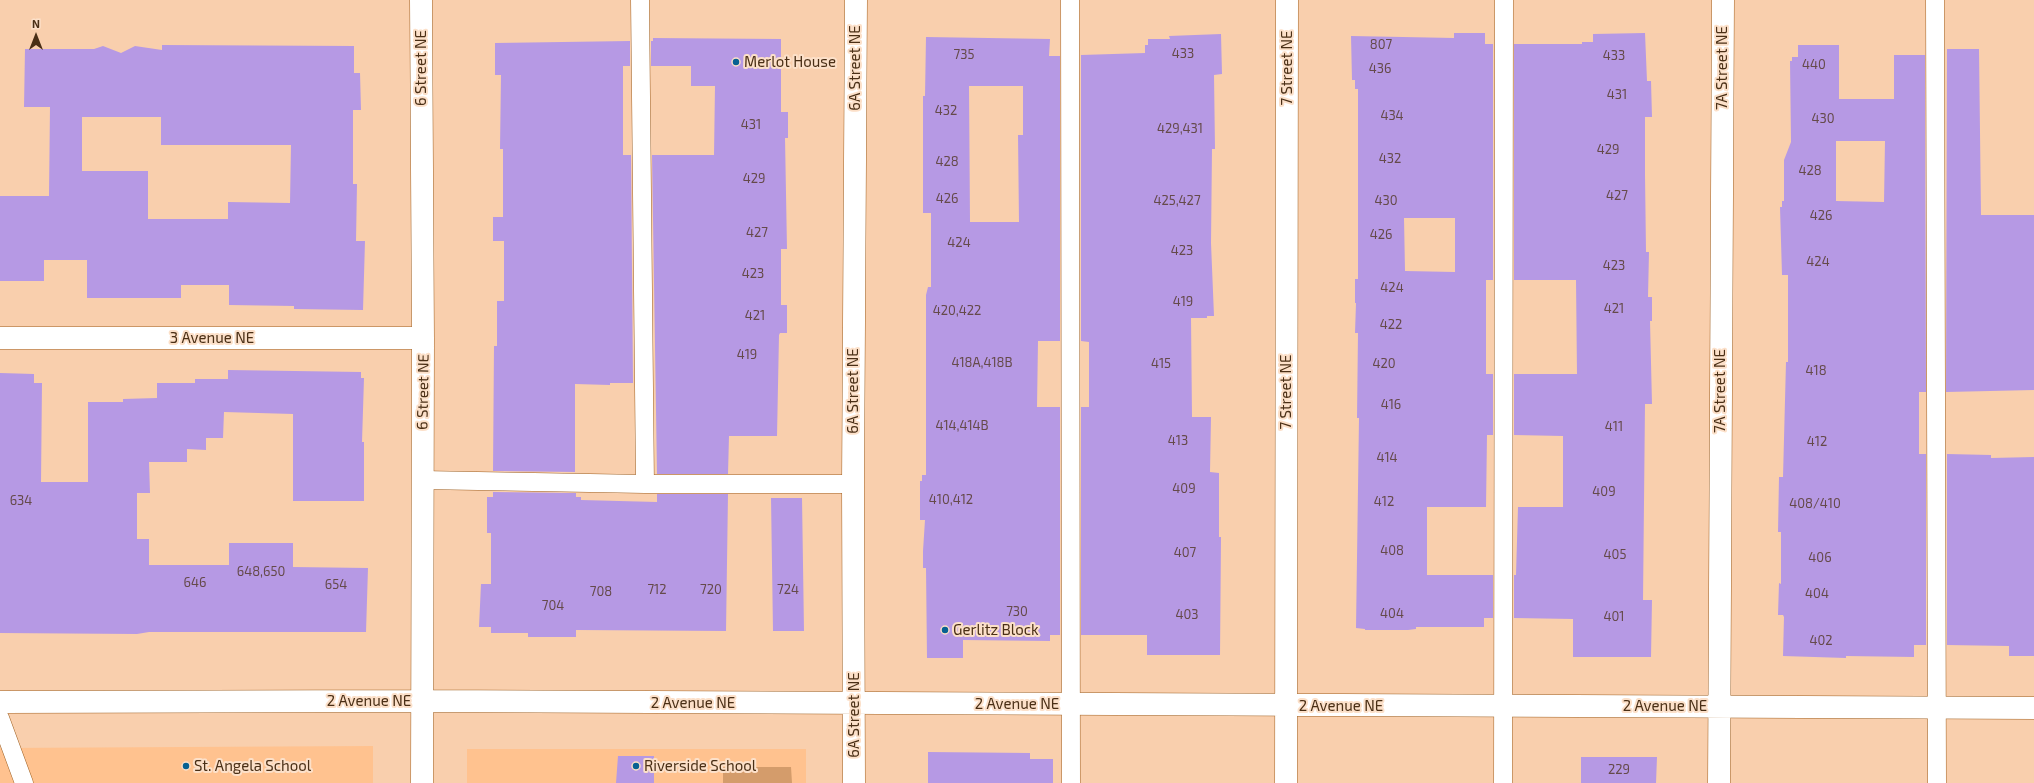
<!DOCTYPE html>
<html>
<head>
<meta charset="utf-8">
<style>
	body { margin:0 }
	#map { position:relative; width:2034px; height:783px; overflow:hidden; background:#f9cfad; font-family:"Exo 2",sans-serif }
	canvas { display:block }
	.north { position:absolute; left:16px; top:16px; width:40px; height:40px; -webkit-text-stroke:3px #fce0c9; paint-order:stroke; rotate:0deg; font-size:11px; font-weight:700; line-height:16px; text-align:center; color:#4a2f16 }
	.north::after { content:''; display:block; margin:auto; width:14px; height:18px; background:#4a2f16; clip-path:polygon(50% 0,100% 100%,50% 72%,0 100%) }
</style>
</head>
<body>
<div id="map">
<canvas width="2034" height="783"></canvas>
<div class="north">N</div>
</div>
<script>
const ctx = document.querySelector('canvas').getContext('2d');
ctx.lineJoin = 'round';
function fill(path, color) { ctx.fillStyle = color; ctx.fill(path, 'evenodd'); }
const toPath = rows => new Path2D(rows.map(r => 'M' + r).join(''));
function trace(path, color, width, dash) { ctx.strokeStyle = color; ctx.lineWidth = width; ctx.lineCap = dash ? 'butt' : 'round'; ctx.setLineDash(dash || []); ctx.stroke(path); }
function write(font, color, halo, rows, align = 'center') {
  ctx.font = font + ' "Exo 2",sans-serif'; ctx.lineWidth = 4; ctx.setLineDash([]); ctx.textBaseline = 'middle'; ctx.strokeStyle = halo; ctx.fillStyle = color; for (const [text, x, y, turn = 0] of rows) {
    ctx.save(); ctx.translate(x, y); ctx.rotate((+turn || 0) * Math.PI / 180); ctx.textAlign = isNaN(turn) ? turn : align; if (halo) ctx.strokeText(text, 0, 0); ctx.fillText(text, 0, 0); ctx.restore();
  }
}
fill(toPath([
	[373,746,373,783,0,783,0,748],
	[467,749,806,749,806,783,467,783]
]), '#ffc28f');
fill(toPath([
	[723,767,791,767,792,783,723,783]
]), '#d49c6b');
fill(toPath([
	[1454,33,1485,33,1485,44,1493,44,1493,280,1486,280,1486,374,1493,374,1493,435,1487,435,1486,507,1427,507,1427,575,1493,575,1493,618,1484,618,1484,627,1416,627,1416,629,1408,630,1365,630,1365,629,1356,628,1359,418,1357,418,1358,333,1355,333,1356,303,1355,303,1355,279,1358,279,1358,89,1355,89,1355,80,1352,80,1351,36,1454,38],
	[1404,218,1455,218,1455,272,1405,271],
	[1645,33,1647,81,1651,81,1652,117,1645,117,1645,175,1646,252,1649,252,1648,297,1652,297,1652,321,1650,321,1652,404,1645,404,1643,600,1652,600,1651,657,1573,657,1573,619,1514,618,1514,575,1516,575,1518,507,1563,507,1563,436,1514,435,1514,374,1577,374,1576,280,1514,280,1514,44,1582,44,1582,42,1593,42,1593,34],
	[1221,34,1222,74,1214,75,1215,149,1212,149,1211,243,1214,316,1207,316,1207,318,1191,318,1192,417,1211,417,1210,472,1219,473,1219,537,1221,537,1220,655,1147,655,1147,635,1081,635,1081,407,1089,407,1089,342,1081,341,1081,55,1145,53,1145,45,1148,45,1148,39,1170,39,1169,36],
	[926,37,1050,39,1049,56,1060,56,1060,341,1038,341,1037,407,1060,407,1060,635,1050,635,1050,641,963,640,963,658,927,658,926,568,923,568,923,551,925,520,920,520,920,481,922,481,922,475,926,475,926,295,928,287,931,287,931,213,923,213,923,96,925,96],
	[969,86,1023,86,1023,135,1018,135,1019,222,970,222],
	[653,38,781,39,781,112,788,112,788,138,785,138,787,249,781,249,781,305,787,305,787,333,780,333,779,335,777,436,729,436,728,474,657,474,652,155,714,155,715,86,691,86,691,66,651,66,651,41,653,41],
	[630,41,630,66,623,66,623,155,631,155,633,383,610,383,610,385,575,384,575,472,493,471,494,346,497,346,497,301,504,301,504,241,493,241,493,217,503,217,503,149,500,149,501,75,495,75,495,43],
	[162,45,354,46,354,73,360,73,361,110,353,110,353,184,357,184,356,241,365,241,363,310,294,309,294,306,229,305,229,285,181,285,181,298,87,298,87,260,44,260,44,281,0,281,0,196,49,196,50,107,24,107,25,49,94,49,103,46,121,53,135,46,162,50],
	[82,117,161,117,161,145,291,145,290,203,228,202,228,219,148,219,148,171,82,171],
	[1798,45,1839,45,1839,99,1894,99,1894,55,1925,55,1926,392,1919,392,1919,454,1926,454,1926,645,1914,645,1914,657,1846,656,1846,658,1783,656,1784,617,1783,615,1778,615,1779,583,1781,584,1781,532,1778,532,1779,477,1783,477,1786,362,1788,362,1788,275,1782,275,1780,207,1782,207,1782,201,1784,201,1784,160,1791,142,1790,61,1792,61,1792,57,1798,57],
	[1836,141,1885,141,1884,202,1836,201],
	[1947,49,1979,49,1981,215,2034,215,2034,390,1946,392],
	[228,370,361,372,361,378,364,378,362,442,364,442,364,501,293,501,293,414,224,412,223,438,206,438,206,450,187,449,187,462,149,462,150,493,137,493,137,539,149,539,149,565,229,565,229,543,293,543,293,567,368,568,366,632,149,632,137,634,0,633,0,373,34,374,34,383,42,383,41,482,88,482,88,402,123,402,123,399,157,398,157,383,195,383,195,379,228,379],
	[1947,454,1991,455,1991,458,2034,457,2034,656,2009,656,2009,646,1947,645],
	[493,492,576,493,576,497,581,497,581,500,657,502,657,494,728,494,726,631,576,630,576,637,528,637,528,633,491,633,491,627,479,627,481,584,491,584,491,533,487,533,487,497,493,497],
	[771,498,802,498,804,631,773,631],
	[928,752,1030,753,1030,759,1053,759,1053,783,928,783],
	[618,756,654,756,654,783,616,783],
	[1581,757,1657,757,1656,783,1581,783]
]), '#b699e4');
const lane = toPath([
	[640,0,645,484],
	[1070,0,1071,783],
	[1935,0,1937,783],
	[422,480,645,484,853,484],
	[0,718,24,783],
	[1503,783,1504,0]
]);
const street = toPath([
	[421,0,423,338,422,783],
	[0,338,423,338],
	[0,702,421,701,2034,708],
	[854,783,853,484,856,0],
	[1286,783,1287,0],
	[1719,783,1723,0]
]);
trace(lane, '#9f6123', 19);
trace(street, '#9f6123', 23);
trace(lane, '#fff', 18);
trace(street, '#fff', 22);
for (const [x, y, r, color] of [
	[736,62,4,"#076192"],
	[945,630,4,"#076192"],
	[186,766,4,"#076192"],
	[636,766,4,"#076192"]
]) { const dot = new Path2D(); dot.arc(x, y, r, 0, 2 * Math.PI); ctx.fillStyle = color; ctx.fill(dot); trace(dot, '#fce0c9', 1.5); }
write('13px', '#654a4a', null, [
	["807",1381,45],
	["433",1183,54],
	["735",964,55],
	["433",1614,56],
	["440",1814,65],
	["436",1380,69],
	["431",1617,95],
	["432",946,111],
	["434",1392,116],
	["430",1823,119],
	["431",751,125],
	["429,431",1180,129],
	["429",1608,150],
	["432",1390,159],
	["428",947,162],
	["428",1810,171],
	["429",754,179],
	["427",1617,196],
	["426",947,199],
	["425,427",1177,201],
	["430",1386,201],
	["426",1821,216],
	["427",757,233],
	["426",1381,235],
	["424",959,243],
	["423",1182,251],
	["424",1818,262],
	["423",1614,266],
	["423",753,274],
	["424",1392,288],
	["419",1183,302],
	["421",1614,309],
	["420,422",957,311],
	["421",755,316],
	["422",1391,325],
	["419",747,355],
	["418A,418B",982,363],
	["415",1161,364],
	["420",1384,364],
	["418",1816,371],
	["416",1391,405],
	["414,414B",962,426],
	["411",1614,427],
	["413",1178,441],
	["412",1817,442],
	["414",1387,458],
	["409",1184,489],
	["409",1604,492],
	["410,412",951,500],
	["634",21,501],
	["412",1384,502],
	["408/410",1815,504],
	["408",1392,551],
	["407",1185,553],
	["405",1615,555],
	["406",1820,558],
	["648,650",261,572],
	["646",195,583],
	["654",336,585],
	["712",657,590],
	["720",711,590],
	["724",788,590],
	["708",601,592],
	["404",1817,594],
	["704",553,606],
	["730",1017,612],
	["404",1392,614],
	["403",1187,615],
	["401",1614,617],
	["402",1821,641],
	["229",1619,770]
]);
write('15px', '#4a2f16', '#fce0c9', [
	["Merlot House",744,62],
	["Gerlitz Block",953,630],
	["St. Angela School",194,766],
	["Riverside School",644,766]
], 'left');
write('15px', '#4a2f16', '#fce0c9', [
	["6 Street NE",421,68,-90],
	["6A Street NE",855,68,-90],
	["7 Street NE",1287,68,-90],
	["7A Street NE",1722,68,-90],
	["3 Avenue NE",212,338],
	["6A Street NE",853,391,-90],
	["7A Street NE",1720,391,-90],
	["6 Street NE",423,392,-89],
	["7 Street NE",1286,392,-90],
	["2 Avenue NE",369,701],
	["2 Avenue NE",693,703],
	["2 Avenue NE",1017,704],
	["2 Avenue NE",1341,706],
	["2 Avenue NE",1665,706],
	["6A Street NE",854,715,-90]
]);
</script>
</body>
</html>
